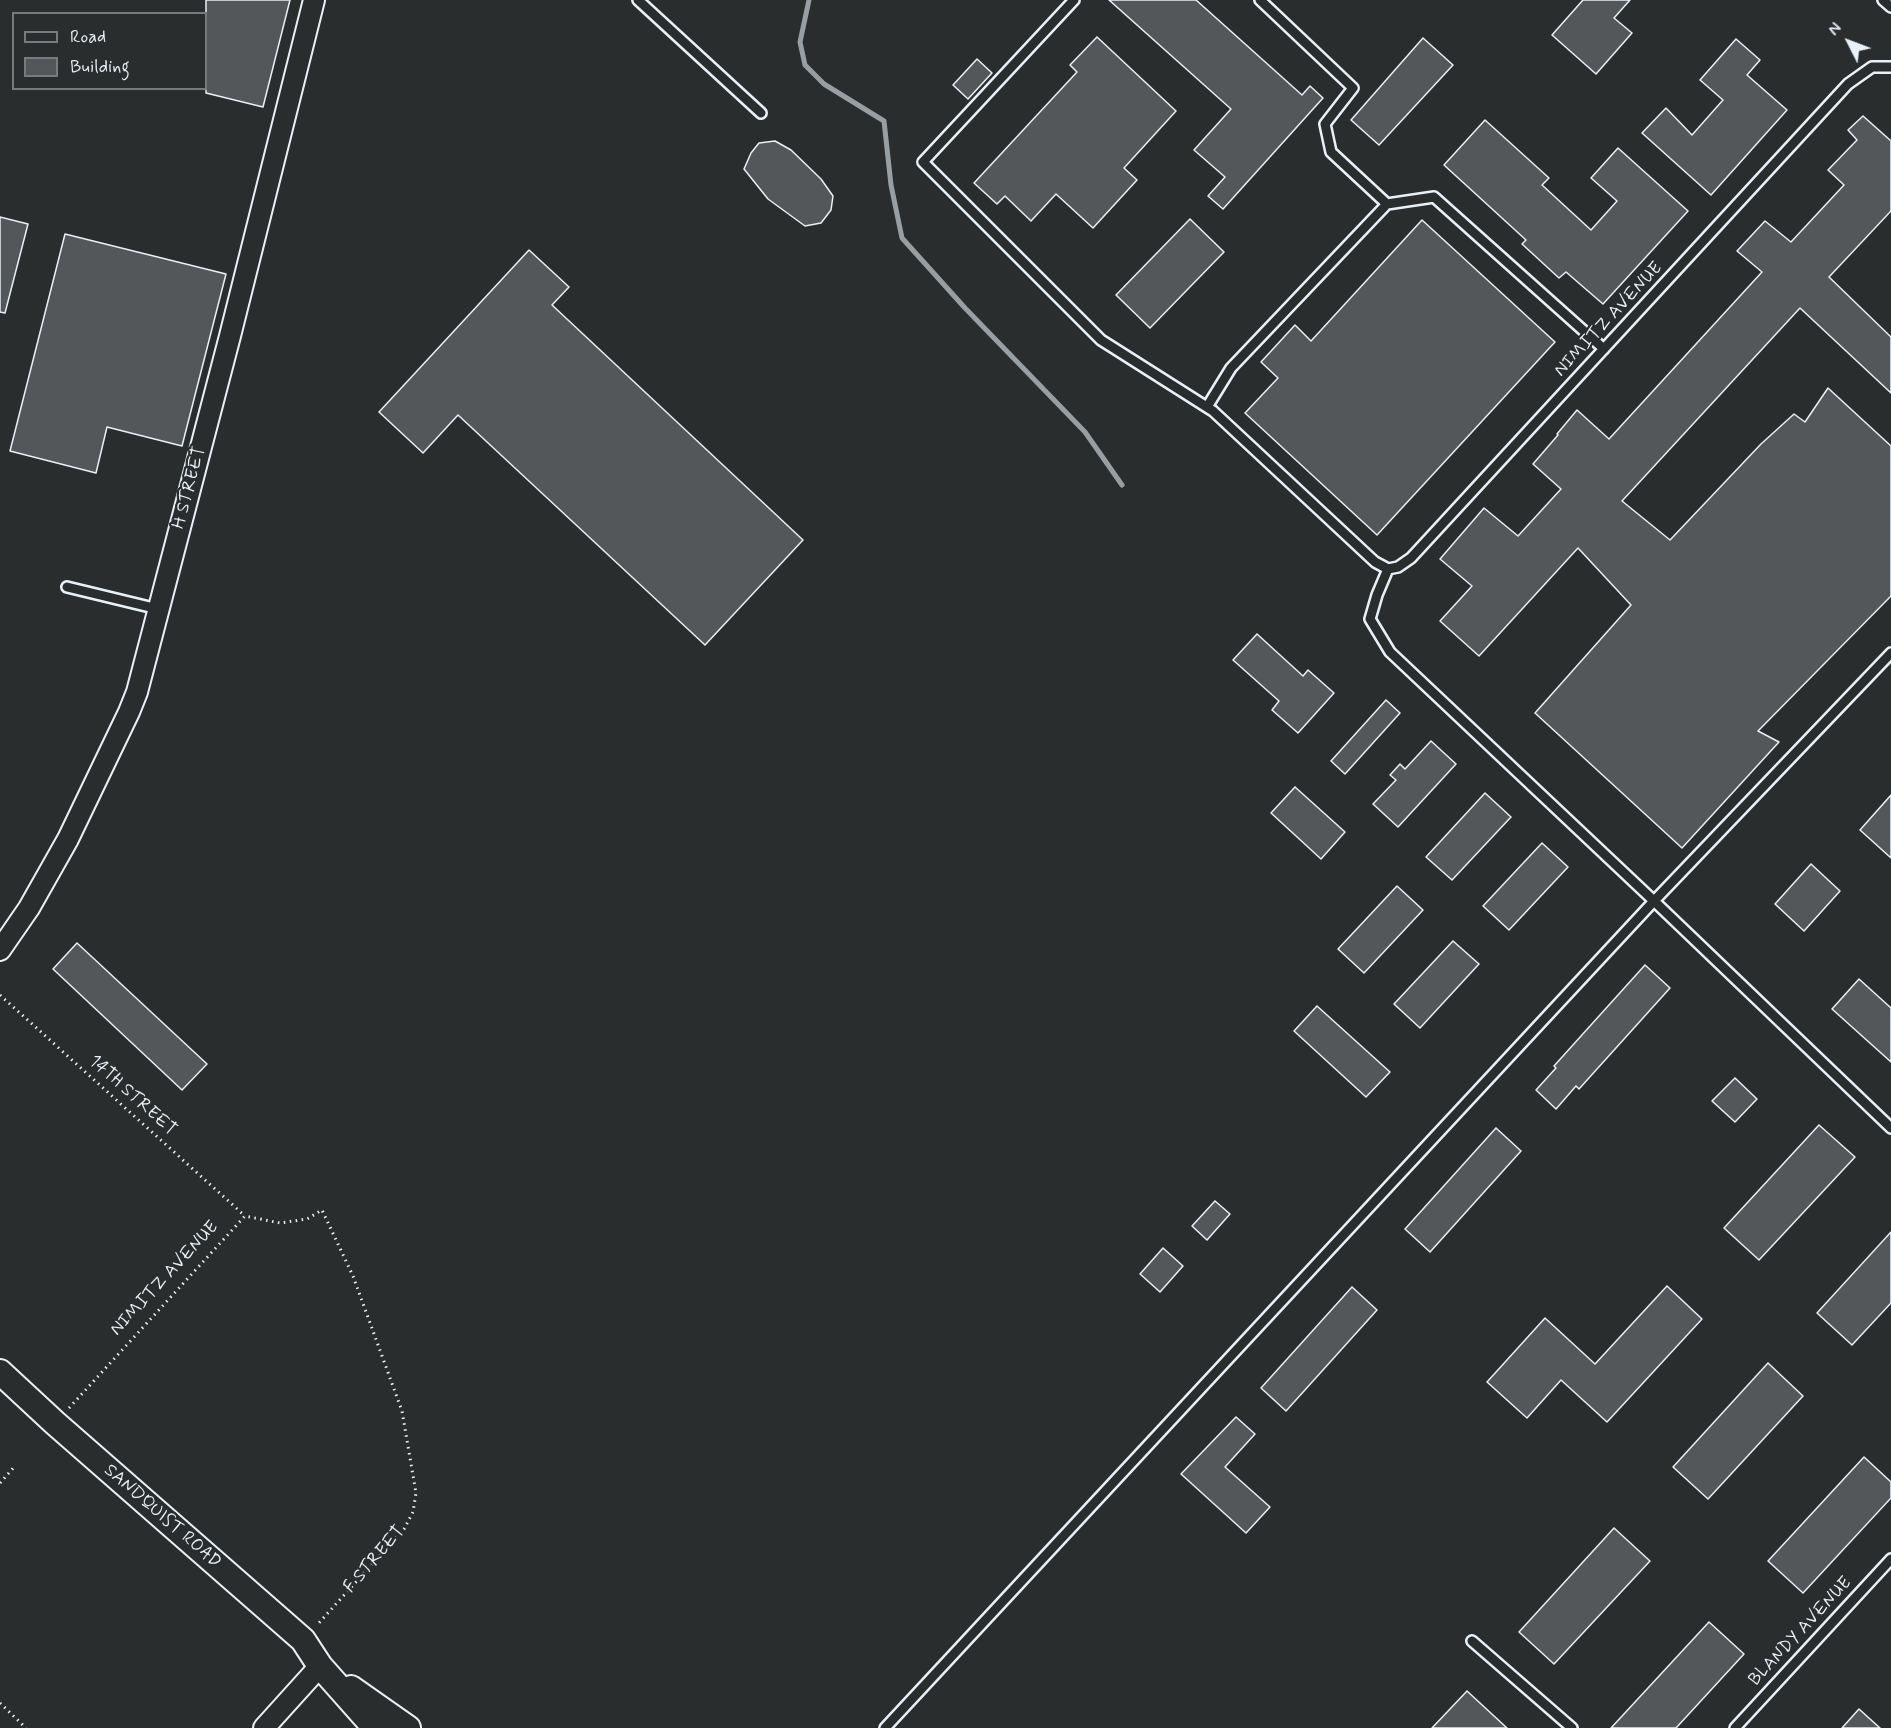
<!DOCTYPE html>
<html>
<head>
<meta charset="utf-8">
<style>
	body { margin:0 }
	#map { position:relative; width:1891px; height:1728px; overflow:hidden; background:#2a2d2e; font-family:Mynerve,sans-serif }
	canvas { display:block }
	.legend { position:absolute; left:12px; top:12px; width:195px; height:78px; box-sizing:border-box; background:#2a2d2e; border:2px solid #767b7f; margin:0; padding:8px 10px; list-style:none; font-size:18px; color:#e8f1f8 }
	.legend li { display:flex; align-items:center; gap:12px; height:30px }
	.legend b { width:30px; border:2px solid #767b7f }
	.north { position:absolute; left:1819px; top:12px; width:60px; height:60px; -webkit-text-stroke:4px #2a2d2e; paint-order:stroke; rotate:312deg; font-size:16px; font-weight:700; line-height:24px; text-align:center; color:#e8f1f8 }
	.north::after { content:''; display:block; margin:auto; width:21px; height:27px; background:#e8f1f8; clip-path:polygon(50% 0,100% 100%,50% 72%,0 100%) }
</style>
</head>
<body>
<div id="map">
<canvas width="1891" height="1728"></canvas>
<ul class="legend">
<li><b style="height:8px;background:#2a2d2e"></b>Road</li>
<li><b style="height:16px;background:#535759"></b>Building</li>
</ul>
<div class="north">N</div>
</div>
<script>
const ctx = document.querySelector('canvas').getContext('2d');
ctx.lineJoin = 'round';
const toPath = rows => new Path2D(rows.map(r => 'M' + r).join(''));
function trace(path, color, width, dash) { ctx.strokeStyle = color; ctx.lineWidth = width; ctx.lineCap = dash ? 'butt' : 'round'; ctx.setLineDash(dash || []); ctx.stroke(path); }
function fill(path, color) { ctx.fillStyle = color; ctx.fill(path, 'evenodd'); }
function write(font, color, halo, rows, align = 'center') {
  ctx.font = font + ' Mynerve,sans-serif'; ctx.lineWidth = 4.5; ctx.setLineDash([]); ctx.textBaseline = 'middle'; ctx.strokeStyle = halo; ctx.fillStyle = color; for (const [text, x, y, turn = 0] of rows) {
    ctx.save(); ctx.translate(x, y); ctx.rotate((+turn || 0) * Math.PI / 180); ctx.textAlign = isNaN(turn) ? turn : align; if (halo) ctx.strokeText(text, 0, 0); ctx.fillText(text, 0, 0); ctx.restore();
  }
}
trace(toPath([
	[809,0,800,42,805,65,824,84,884,121,891,185,902,238,965,308,1085,432,1122,485]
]), '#989fa3', 5);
const building = toPath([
	[206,0,290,0,263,107,206,93,206,0],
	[1109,0,1196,0,1302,95,1310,86,1323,98,1223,209,1208,196,1225,177,1194,150,1231,109,1109,0],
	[1583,0,1630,0,1614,18,1632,33,1596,74,1552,35,1583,0],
	[1097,37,1176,111,1124,168,1137,180,1093,228,1056,194,1031,221,1005,196,997,204,974,183,1077,72,1070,65,1097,37],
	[1423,38,1453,65,1379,145,1351,120,1423,38],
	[1736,39,1760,60,1747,75,1787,110,1711,195,1642,133,1666,108,1692,135,1723,100,1700,80,1736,39],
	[977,59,992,73,968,99,953,85,977,59],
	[1863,116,1891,141,1891,211,1829,277,1891,337,1891,393,1800,308,1622,501,1670,540,1761,444,1794,414,1805,422,1828,388,1891,446,1891,596,1758,731,1779,742,1682,848,1535,713,1631,605,1578,548,1479,656,1440,621,1472,586,1440,559,1484,508,1518,536,1561,489,1533,464,1558,435,1557,434,1577,410,1609,439,1762,272,1737,251,1765,221,1791,242,1844,185,1828,170,1857,140,1848,130,1863,116],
	[1485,120,1549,178,1542,185,1591,230,1617,201,1591,178,1618,148,1688,211,1603,304,1566,272,1559,278,1522,244,1526,240,1444,165,1485,120],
	[775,141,791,150,821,179,833,196,831,210,821,223,805,226,768,199,744,169,751,153,759,143,775,141],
	[0,217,28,224,5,313,0,312,0,217],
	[1190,219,1224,252,1150,328,1116,295,1190,219],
	[1422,220,1555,342,1377,535,1245,413,1278,378,1261,362,1295,325,1311,341,1422,220],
	[65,234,226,274,182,446,107,427,96,473,10,451,65,234],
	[529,250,569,287,552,305,803,540,705,645,458,415,423,453,379,412,529,250],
	[1257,634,1303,676,1308,670,1334,693,1298,733,1272,710,1279,701,1233,660,1257,634],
	[1386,700,1400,713,1345,774,1331,761,1386,700],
	[1431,741,1456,764,1398,827,1373,804,1396,780,1390,775,1400,764,1405,769,1431,741],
	[1295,787,1345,832,1321,859,1271,813,1295,787],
	[1485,793,1511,817,1452,880,1426,857,1485,793],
	[1891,795,1891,858,1860,830,1891,795],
	[1542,843,1568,867,1509,930,1483,906,1542,843],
	[1811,864,1840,891,1804,931,1775,904,1811,864],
	[1397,886,1423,910,1364,973,1338,949,1397,886],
	[1453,941,1479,964,1420,1028,1394,1004,1453,941],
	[77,943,207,1064,182,1090,53,969,77,943],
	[1645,965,1670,988,1579,1089,1576,1086,1556,1109,1536,1090,1556,1068,1554,1066,1645,965],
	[1859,979,1891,1008,1891,1062,1832,1009,1859,979],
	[1317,1006,1390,1072,1366,1097,1294,1031,1317,1006],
	[1735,1078,1757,1099,1735,1122,1712,1101,1735,1078],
	[1819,1125,1855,1157,1759,1260,1724,1228,1819,1125],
	[1496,1128,1521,1151,1430,1252,1405,1229,1496,1128],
	[1215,1201,1230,1214,1207,1240,1192,1226,1215,1201],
	[1891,1232,1891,1303,1852,1345,1817,1313,1891,1232],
	[1163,1248,1183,1266,1160,1292,1140,1274,1163,1248],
	[1667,1286,1702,1319,1607,1422,1561,1380,1527,1418,1487,1382,1545,1318,1595,1364,1667,1286],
	[1352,1287,1377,1310,1286,1411,1261,1388,1352,1287],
	[1768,1363,1803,1396,1708,1499,1673,1467,1768,1363],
	[1236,1417,1255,1434,1225,1467,1270,1507,1246,1533,1181,1474,1236,1417],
	[1864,1457,1891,1482,1891,1498,1803,1593,1768,1561,1864,1457],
	[1614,1528,1650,1561,1554,1664,1519,1632,1614,1528],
	[1709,1622,1744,1654,1676,1728,1611,1728,1709,1622],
	[1467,1691,1507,1728,1432,1728,1467,1691],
	[1859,1709,1880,1728,1842,1728,1859,1709]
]);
fill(building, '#535759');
trace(building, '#e8f1f8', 1.5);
const service = toPath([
	[638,0,761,113],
	[1074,0,923,162,1101,340,1213,411,1375,562,1388,569],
	[1260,0,1353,88,1325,124,1331,152,1387,204],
	[1883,0,1891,7],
	[1207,407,1231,368,1387,204,1434,197,1604,349],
	[1388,569,1377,595,1370,619,1390,652,1654,901,1891,653],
	[1388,569,1398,567,1411,558,1848,84,1872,67,1891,67],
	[67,587,158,609],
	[1472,1641,1572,1728],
	[885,1728,1654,901,1891,1128],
	[1735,1728,1891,1559]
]);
const minor = toPath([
	[0,950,29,908,68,839,129,712,137,692,230,336,314,0],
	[264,1728,320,1666]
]);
const tertiary = toPath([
	[0,1372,55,1423,303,1640,320,1666,375,1728],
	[351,1688,408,1728]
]);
trace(service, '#e8f1f8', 14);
trace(minor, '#e8f1f8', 24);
trace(tertiary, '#e8f1f8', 28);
trace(toPath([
	[0,995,245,1216],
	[69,1408,245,1216,280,1223,307,1219,322,1210,353,1276,402,1411,416,1493,413,1512,404,1529,317,1625],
	[0,1483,15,1466],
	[0,1703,26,1728]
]), '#e8f1f8', 3, [1.5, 4.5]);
trace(service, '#2a2d2e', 9);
trace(minor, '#2a2d2e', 20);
trace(tertiary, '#2a2d2e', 24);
write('18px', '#e8f1f8', '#2a2d2e', [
	["NIMITZ AVENUE",1609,320,-47],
	["H STREET",190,488,-75],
	["14TH STREET",132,1096,42],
	["NIMITZ AVENUE",165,1279,-47],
	["SANDQUIST ROAD",162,1517,41],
	["F STREET",375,1560,-49],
	["BLANDY AVENUE",1801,1632,-47]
]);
</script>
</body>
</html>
